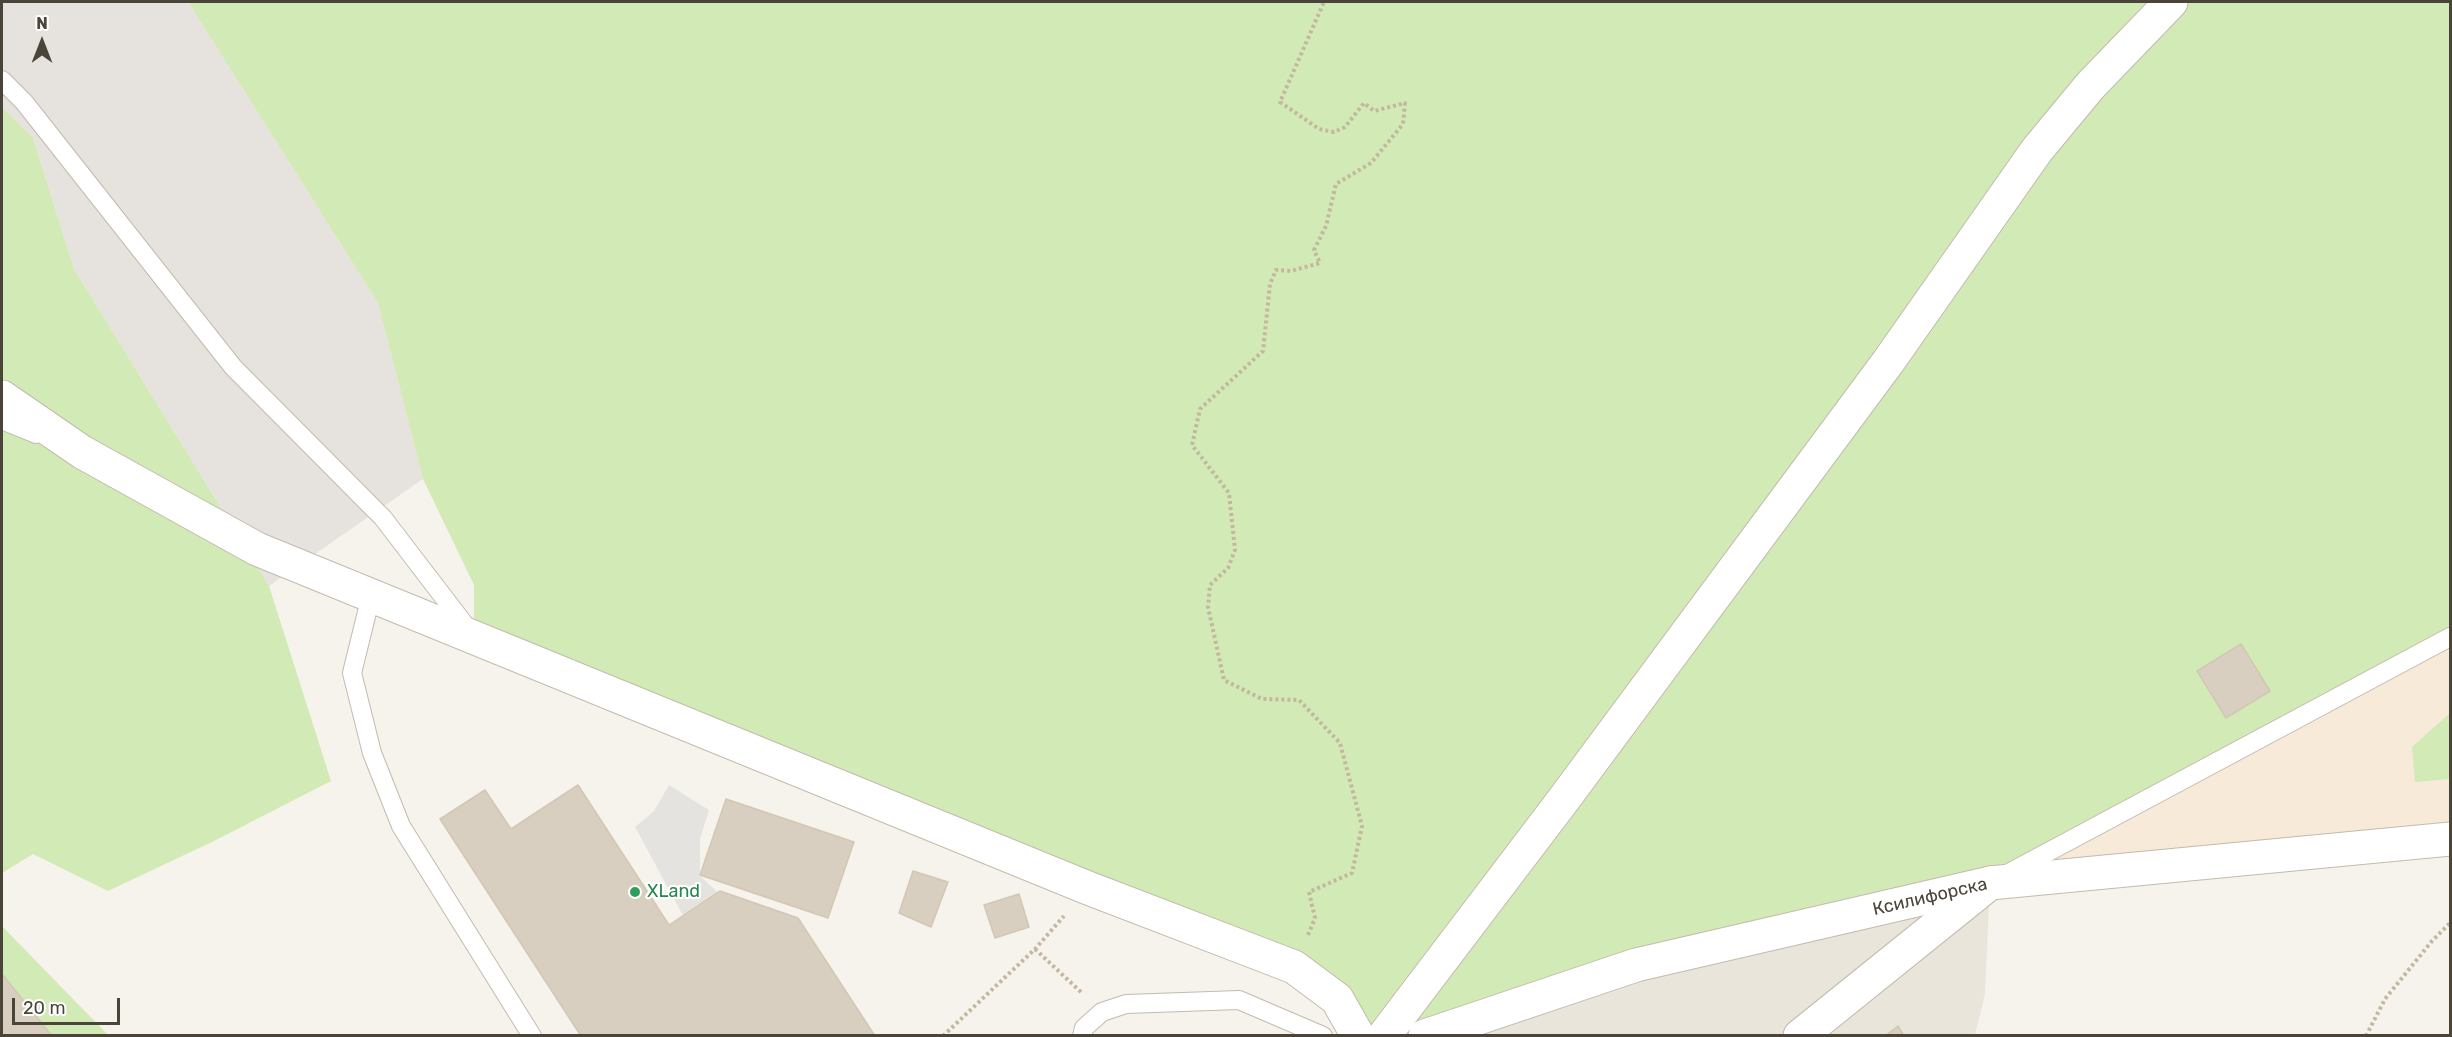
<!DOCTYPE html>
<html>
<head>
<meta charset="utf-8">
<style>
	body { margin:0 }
	#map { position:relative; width:2452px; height:1037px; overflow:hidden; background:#f6f3ec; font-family:Rubik,sans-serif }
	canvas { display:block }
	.frame { position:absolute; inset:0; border:3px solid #4b4439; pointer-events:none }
	.north { position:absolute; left:12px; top:12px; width:60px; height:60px; -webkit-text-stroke:4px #fff; paint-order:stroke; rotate:0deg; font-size:16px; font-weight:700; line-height:24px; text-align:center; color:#4b4439 }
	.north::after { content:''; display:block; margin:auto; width:21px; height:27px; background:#4b4439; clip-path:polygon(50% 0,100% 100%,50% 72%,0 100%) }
	.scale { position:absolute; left:12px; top:998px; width:108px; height:27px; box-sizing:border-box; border:3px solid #4b4439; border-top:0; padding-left:8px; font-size:18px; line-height:21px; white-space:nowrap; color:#4b4439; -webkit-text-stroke:4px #fff; paint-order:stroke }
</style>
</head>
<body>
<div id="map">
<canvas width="2452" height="1037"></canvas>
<div class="frame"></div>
<div class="north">N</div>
<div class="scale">20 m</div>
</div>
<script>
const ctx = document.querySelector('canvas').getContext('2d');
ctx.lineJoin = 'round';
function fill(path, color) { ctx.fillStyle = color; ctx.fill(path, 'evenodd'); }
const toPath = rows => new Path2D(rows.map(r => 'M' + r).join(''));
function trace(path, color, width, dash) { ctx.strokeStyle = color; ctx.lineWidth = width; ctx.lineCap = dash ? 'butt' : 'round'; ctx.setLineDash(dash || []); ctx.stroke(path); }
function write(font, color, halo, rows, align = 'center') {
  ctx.font = font + ' Rubik,sans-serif'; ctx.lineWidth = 4.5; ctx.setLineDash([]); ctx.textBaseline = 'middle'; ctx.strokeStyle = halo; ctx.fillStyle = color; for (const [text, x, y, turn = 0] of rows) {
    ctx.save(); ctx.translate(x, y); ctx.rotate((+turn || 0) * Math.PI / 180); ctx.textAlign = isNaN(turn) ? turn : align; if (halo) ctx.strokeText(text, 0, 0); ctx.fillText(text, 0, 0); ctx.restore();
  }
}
fill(toPath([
	[1990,883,1985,994,1975,1035,1425,1036]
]), '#eae5da');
fill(toPath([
	[2450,637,2450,839,1990,883]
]), '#f7ead8');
fill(toPath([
	[2,2,188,2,378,303,423,479,269,586,74,269,33,138,2,107]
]), '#e6e2dd');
fill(toPath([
	[188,2,2450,2,2450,637,1990,883,1425,1035,1358,1035,1337,999,474,638,474,585,423,479,378,303],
	[2,107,33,138,74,269,269,586,331,781,214,841,108,891,33,854,2,873],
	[2450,713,2450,779,2415,782,2412,747],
	[2,926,108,1035,2,1035]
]), '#d2eab5');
fill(toPath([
	[669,785,709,810,700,839,700,876,723,897,686,921,635,827,654,811]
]), '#e5e3e0');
const building = toPath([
	[2241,644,2270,691,2226,718,2197,671,2241,644],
	[578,785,669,925,720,891,798,918,875,1036,581,1036,440,819,485,790,511,829,578,785],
	[726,799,854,842,828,918,700,875,726,799],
	[913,871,948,882,931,927,899,913,913,871],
	[1019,894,1029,927,995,938,984,905,1019,894],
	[2,974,52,1036,2,1036,2,974],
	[1898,1026,1904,1036,1885,1036,1898,1026]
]);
fill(building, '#d8cfc1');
trace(building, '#d3c7b4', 1.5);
const service = toPath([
	[2,80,24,102,233,367,383,518,468,629],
	[2,420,36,434],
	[371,596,352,673,372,753,401,826,532,1036],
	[2007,874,2450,637],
	[1082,1036,1084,1028,1102,1012,1126,1004,1239,1000,1323,1036]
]);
const minor = toPath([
	[2,397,82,452,257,549,1088,888,1294,967,1337,999,1358,1036],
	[1800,1036,1990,883]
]);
const tertiary = toPath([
	[1384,1036,1564,799,1888,362,2037,150,2090,86,2171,2],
	[1425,1036,1636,965,1990,883,2450,839]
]);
trace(service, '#c2bbae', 20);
trace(minor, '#c2bbae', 35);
trace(tertiary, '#c2bbae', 35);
trace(toPath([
	[1308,935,1315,918,1309,892,1352,873,1362,826,1340,743,1299,700,1262,699,1224,680,1208,607,1210,585,1228,568,1235,550,1229,493,1192,445,1200,409,1263,351,1270,284,1276,270,1291,271,1320,263,1314,250,1326,226,1336,184,1371,163,1403,124,1405,103,1374,111,1364,103,1345,127,1334,132,1319,129,1280,102,1324,2],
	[1035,949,1083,994],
	[943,1036,1035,949,1064,916],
	[2366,1036,2385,999,2432,941,2450,923]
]), '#c4b79f', 4, [3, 3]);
trace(service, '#fff', 18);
trace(minor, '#fff', 33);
trace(tertiary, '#fff', 33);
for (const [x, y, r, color] of [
	[635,892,6,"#2e9e5b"]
]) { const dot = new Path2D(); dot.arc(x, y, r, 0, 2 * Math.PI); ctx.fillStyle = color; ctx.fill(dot); trace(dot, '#fff', 2); }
write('18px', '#27864d', '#fff', [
	["XLand",647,892]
], 'left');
write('18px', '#4b4439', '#fff', [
	["Ксилифорска",1930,897,-13]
]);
</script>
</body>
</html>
